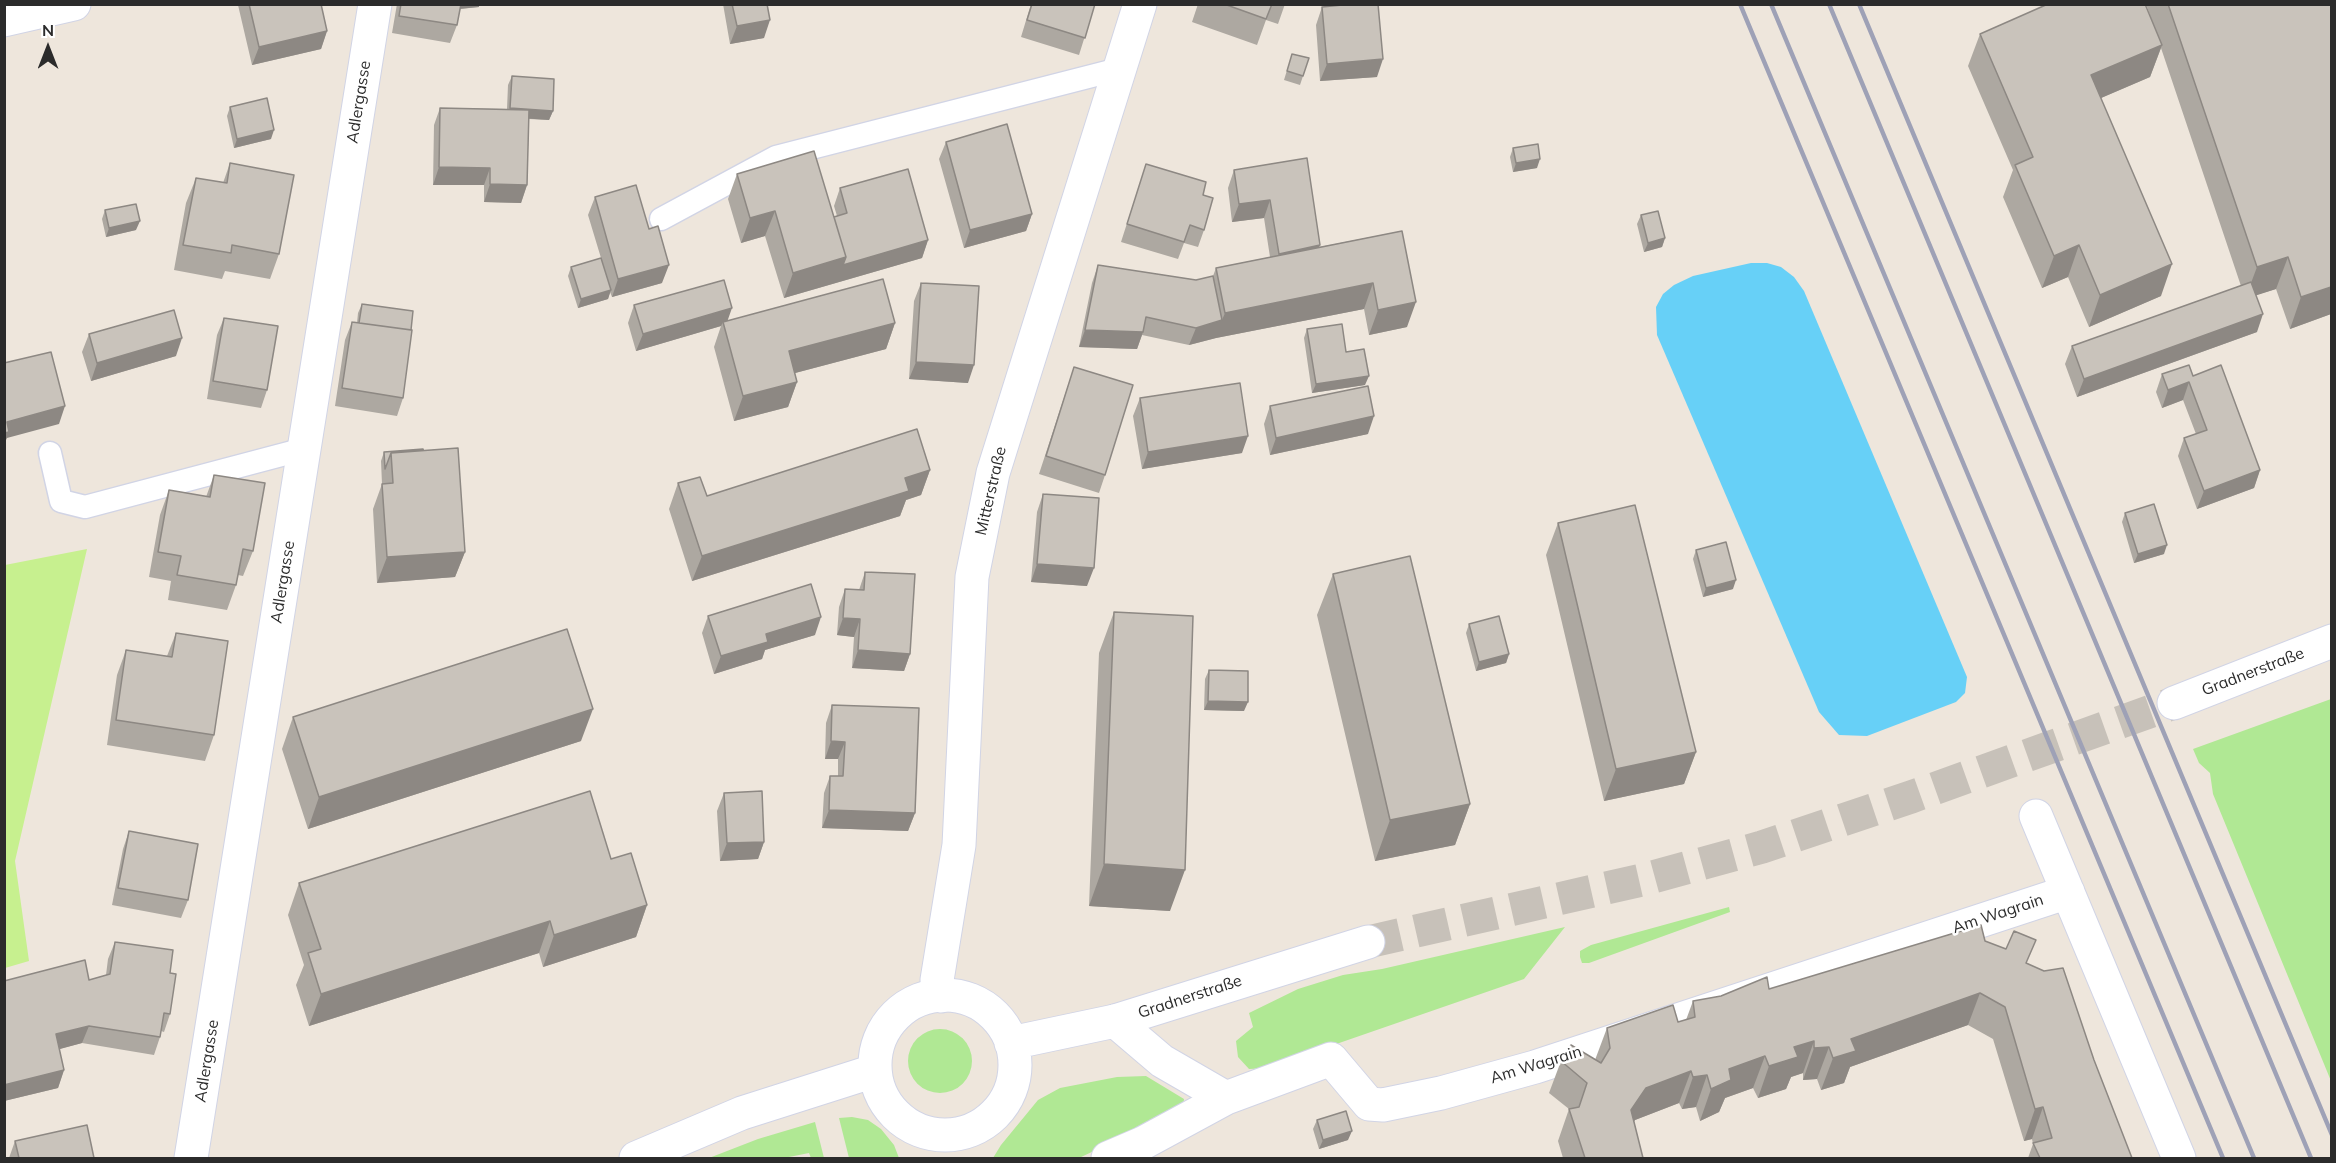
<!DOCTYPE html>
<html>
<head>
<meta charset="utf-8">
<style>
	body { margin:0 }
	#map { position:relative; width:2336px; height:1163px; overflow:hidden; background:#eee6dc; font-family:Mulish,sans-serif }
	canvas { display:block }
	.frame { position:absolute; inset:0; border:6px solid #2b2b2b; pointer-events:none }
	.north { position:absolute; left:18px; top:18px; width:60px; height:60px; -webkit-text-stroke:4px #fff; paint-order:stroke; rotate:0deg; font-size:16px; font-weight:700; line-height:24px; text-align:center; color:#2b2b2b }
	.north::after { content:''; display:block; margin:auto; width:21px; height:27px; background:#2b2b2b; clip-path:polygon(50% 0,100% 100%,50% 72%,0 100%) }
</style>
</head>
<body>
<div id="map">
<canvas width="2336" height="1163"></canvas>
<div class="frame"></div>
<div class="north">N</div>
</div>
<script>
const ctx = document.querySelector('canvas').getContext('2d');
ctx.lineJoin = 'round';
function fill(path, color) { ctx.fillStyle = color; ctx.fill(path, 'evenodd'); }
const toPath = rows => new Path2D(rows.map(r => 'M' + r).join(''));
function trace(path, color, width, dash) { ctx.strokeStyle = color; ctx.lineWidth = width; ctx.lineCap = dash ? 'butt' : 'round'; ctx.setLineDash(dash || []); ctx.stroke(path); }
function write(font, color, halo, rows, align = 'center') {
  ctx.font = font + ' Mulish,sans-serif'; ctx.lineWidth = 5; ctx.setLineDash([]); ctx.textBaseline = 'middle'; ctx.strokeStyle = halo; ctx.fillStyle = color; for (const [text, x, y, turn = 0] of rows) {
    ctx.save(); ctx.translate(x, y); ctx.rotate((+turn || 0) * Math.PI / 180); ctx.textAlign = isNaN(turn) ? turn : align; if (halo) ctx.strokeText(text, 0, 0); ctx.fillText(text, 0, 0); ctx.restore();
  }
}
fill(toPath([
	[2331,699,2332,699,2331,1081,2213,794,2210,773,2199,763,2193,749],
	[1729,907,1730,912,1589,963,1582,963,1580,957,1580,951,1591,945],
	[1565,927,1524,979,1267,1068,1249,1069,1238,1057,1236,1041,1253,1027,1249,1013,1298,989,1343,975,1382,969],
	'908 1061a32 32 0 1 1 64 0a32 32 0 1 1-64 0Z',
	[1146,1076,1184,1099,1183,1109,1079,1158,993,1158,1001,1145,1038,1100,1060,1088,1117,1077],
	[852,1117,868,1120,881,1129,894,1145,899,1158,849,1158,839,1118],
	[815,1122,824,1158,811,1158,809,1153,784,1158,709,1158,758,1139]
]), '#b0e894');
fill(toPath([
	[87,549,15,861,29,961,5,968,5,565]
]), '#c7f08f');
fill(toPath([
	[1751,263,1767,263,1781,267,1794,277,1804,291,1967,677,1965,693,1956,702,1867,736,1839,735,1819,712,1657,335,1656,307,1663,294,1674,285,1693,276]
]), '#67d0f7');
trace(toPath([
	[1368,942,1642,880,1762,847,1911,797,2174,703]
]), '#c7c1b9', 33, [33, 16]);
const service = toPath([
	[661,219,776,157,1119,69],
	[50,453,61,501,85,507,304,449]
]);
const minor = toPath([
	[4,20,74,4],
	[2036,816,2179,1158],
	[1115,1021,1162,1061,1226,1098],
	[191,1158,375,4],
	[1108,1158,1143,1143,1226,1098,1331,1059,1369,1104,1383,1105,1441,1093,1535,1067,2068,892]
]);
const tertiary = toPath([
	[941,996,937,980,959,845,972,577,993,473,1140,4]
]);
const secondary = toPath([
	[2174,703,2332,641],
	'875 1065a70 70 0 1 1 140 0a70 70 0 1 1-140 0Z',
	[1011,1043,1115,1021,1368,942],
	[636,1158,742,1113,874,1071]
]);
trace(service, '#d1d4e5', 25);
trace(minor, '#d1d4e5', 35);
trace(tertiary, '#d1d4e5', 35);
trace(secondary, '#d1d4e5', 35);
trace(service, '#fff', 22);
trace(minor, '#fff', 33);
trace(tertiary, '#fff', 33);
trace(secondary, '#fff', 33);
trace(toPath([
	[1740,4,2223,1158],
	[1771,4,2254,1158],
	[1829,4,2311,1158],
	[1859,4,2332,1135]
]), '#9ea1b6', 4.5);
fill(toPath([
	[321,4,327,31,321,49,252,65,238,5],
	[397,4,479,4,479,7,460,9,457,25,450,43,392,33],
	[723,4,767,4,764,38,730,44],
	[1031,4,1095,4,1079,55,1021,37],
	[1198,4,1285,4,1278,24,1266,20,1257,45,1192,22],
	[2146,4,2331,4,2331,314,2290,329,2276,289,2256,295,2257,332,2077,397,2065,364,2072,346,2241,286,2161,48,2150,77,2101,98,2161,296,2089,327,2068,277,2042,288,2003,197,2013,170,1968,66,1980,34,2152,21],
	[1322,7,1377,77,1320,81,1316,25],
	[1292,54,1309,58,1300,85,1284,80],
	[512,76,553,111,549,120,529,119,527,185,521,203,484,202,484,185,433,185,434,125,440,108,507,109,508,85],
	[230,107,271,139,234,148,227,116],
	[946,142,1032,214,1026,231,964,248,939,159],
	[1513,148,1537,168,1513,172,1510,157],
	[1307,158,1319,247,1402,231,1407,327,1369,335,1364,309,1216,338,1189,345,1142,335,1137,349,1079,347,1092,283,1098,265,1196,280,1213,276,1216,268,1270,257,1264,218,1232,222,1228,188,1234,170],
	[230,163,279,254,270,279,225,271,222,279,174,270,186,203,196,178,223,183],
	[1146,164,1203,195,1204,230,1198,247,1184,243,1178,259,1121,242],
	[737,174,834,217,837,216,834,206,840,188,928,240,922,258,784,298,765,236,741,243,728,199],
	[595,197,662,283,612,297,610,292,608,299,578,308,568,276,571,267,601,258,588,215],
	[105,210,136,230,106,237,102,219],
	[1641,215,1665,238,1662,247,1644,252,1637,224],
	[921,283,968,383,909,379,914,301],
	[362,304,403,398,397,416,335,406,345,340,352,322,357,323,358,313],
	[634,305,727,321,895,323,886,349,795,373,797,382,788,407,734,421,714,347,721,326,636,351,628,323],
	[224,318,267,390,261,408,207,399,217,335],
	[1307,329,1346,352,1365,385,1312,393,1304,338],
	[89,334,176,356,91,381,82,352],
	[1074,367,1105,475,1099,493,1039,474],
	[2162,374,2193,376,2260,470,2254,488,2197,509,2178,456,2184,438,2196,434,2183,400,2162,408,2156,392],
	[1140,398,1242,453,1142,469,1133,416],
	[1270,406,1368,434,1270,455,1264,424],
	[423,450,465,552,455,577,377,583,373,509,382,484,381,461,384,452],
	[930,470,921,495,906,500,900,516,692,581,669,509,678,483,707,496],
	[214,475,253,551,243,576,238,575,236,585,227,610,168,600,171,581,149,577,160,515,169,490,206,497],
	[1043,494,1087,586,1031,582,1037,512],
	[2125,513,2164,554,2134,563,2122,522],
	[1558,523,1696,752,1684,784,1604,801,1546,555],
	[1696,550,1733,589,1703,597,1693,559],
	[865,572,910,654,904,671,852,668,854,637,837,635,839,607,845,589,859,590],
	[1333,574,1470,804,1455,845,1375,861,1317,615],
	[1114,612,1170,911,1089,906,1099,653],
	[708,616,815,635,765,650,762,659,714,674,702,633],
	[1469,624,1509,654,1506,663,1476,671,1466,633],
	[176,633,214,735,205,761,107,745,117,675,126,650,167,656],
	[1209,670,1244,711,1204,710,1205,679],
	[832,705,915,813,908,831,822,828,824,793,830,776,838,776,838,759,825,759,826,723],
	[293,717,581,741,308,829,282,749],
	[724,793,764,842,758,859,720,861,717,811],
	[129,831,188,900,181,918,112,905,123,849],
	[611,859,647,905,636,937,543,967,539,953,309,1026,296,985,304,965,288,915,299,883],
	[115,942,170,973,170,1014,164,1032,161,1031,160,1037,154,1055,82,1043,59,1049,64,1070,58,1088,4,1101,89,980,106,975,108,959],
	[2028,963,2094,1060,2132,1158,2028,1158,2033,1144,2032,1139,2024,1141,1993,1039,1968,1025,1850,1067,1844,1083,1821,1090,1817,1079,1803,1080,1803,1073,1791,1077,1786,1089,1758,1098,1753,1088,1725,1098,1719,1112,1700,1121,1696,1107,1682,1109,1679,1103,1635,1120,1634,1121,1643,1158,1563,1158,1558,1141,1569,1109,1549,1093,1561,1061,1595,1060,1607,1028,1678,1022,1686,1020,1693,1001,1769,989],
	[1317,1120,1348,1140,1319,1149,1313,1129],
	[15,1141,94,1158,9,1158]
]), '#ada8a1');
fill(toPath([
	[460,4,479,4,479,7,458,9],
	[770,20,764,38,730,44,737,26],
	[327,31,321,49,252,65,259,47],
	[2162,45,2150,77,2080,107,2091,75],
	[1383,59,1377,77,1320,81,1327,64],
	[510,108,553,111,549,120,506,117],
	[274,130,271,139,234,148,237,139],
	[1540,159,1537,168,1513,172,1516,163],
	[439,167,490,168,484,185,433,185],
	[490,184,527,185,521,203,484,202],
	[1270,200,1264,218,1232,222,1239,204],
	[775,211,765,236,741,243,750,218],
	[1032,214,1026,231,964,248,970,230],
	[140,221,136,230,106,237,109,228],
	[1665,238,1662,247,1644,252,1648,243],
	[928,240,922,258,784,298,793,273,846,257],
	[1320,245,1314,263,1272,271,1279,254],
	[2079,245,2068,277,2042,288,2054,256],
	[2288,257,2276,289,2245,299,2257,267],
	[2172,264,2161,296,2089,327,2100,295],
	[669,265,662,283,612,297,618,279],
	[1373,283,1364,309,1216,338,1189,345,1196,328,1222,320,1225,313],
	[2331,287,2331,314,2290,329,2301,297],
	[611,290,608,299,578,308,581,299],
	[1416,302,1407,327,1369,335,1378,310],
	[732,308,726,325,723,322,721,326,636,351,643,334],
	[2263,314,2257,332,2077,397,2084,379],
	[895,323,886,349,780,377,789,351],
	[1085,330,1143,332,1137,349,1079,347],
	[182,338,176,356,91,381,97,363],
	[916,362,974,365,968,383,909,379],
	[1369,376,1365,385,1312,393,1316,384],
	[797,382,788,407,734,421,743,396],
	[2189,382,2183,400,2162,408,2168,390],
	[65,406,59,424,7,438,4,444,4,429,7,422],
	[1374,416,1368,434,1270,455,1276,438],
	[1248,436,1242,453,1142,469,1148,452],
	[930,470,921,495,906,500,900,516,692,581,702,556,905,478],
	[2260,470,2254,488,2197,509,2204,491],
	[2167,545,2164,554,2134,563,2138,554],
	[465,552,455,577,377,583,387,557],
	[1037,564,1094,568,1087,586,1031,582],
	[1736,580,1733,589,1703,597,1706,588],
	[821,617,815,635,765,650,762,659,714,674,721,656,766,634],
	[843,618,860,619,854,637,837,635],
	[858,650,910,654,904,671,852,668],
	[1509,654,1506,663,1476,671,1479,662],
	[1208,701,1248,702,1244,711,1204,710],
	[593,709,581,741,308,829,319,797],
	[831,741,845,742,838,759,825,759],
	[1696,752,1684,784,1604,801,1616,769],
	[1470,804,1455,845,1375,861,1390,820],
	[829,810,915,813,908,831,822,828],
	[764,842,758,859,720,861,727,843],
	[1104,864,1185,870,1170,911,1089,906],
	[647,905,636,937,543,967,554,935],
	[550,921,539,953,309,1026,321,994],
	[1980,993,1968,1025,1850,1067,1844,1083,1821,1090,1833,1058,1851,1039],
	[89,1026,82,1043,49,1052,56,1034],
	[1814,1041,1803,1073,1791,1077,1786,1089,1758,1098,1769,1066,1794,1047],
	[1829,1047,1817,1079,1803,1080,1814,1048],
	[1765,1056,1753,1088,1725,1098,1719,1112,1700,1121,1711,1089,1729,1069],
	[64,1070,58,1088,4,1101,4,1085],
	[1691,1071,1679,1103,1635,1120,1619,1142,1631,1110,1646,1088],
	[1707,1075,1696,1107,1682,1109,1693,1077],
	[2043,1107,2032,1139,2024,1141,2035,1109],
	[1352,1131,1348,1140,1319,1149,1323,1140]
]), '#8d8883');
const building = toPath([
	[249,4,321,4,327,31,259,47,249,4],
	[401,4,461,4,457,25,399,16,401,4],
	[732,4,767,4,770,20,737,26,732,4],
	[1032,4,1095,4,1085,38,1027,20,1032,4],
	[1224,4,1272,4,1266,19,1224,4],
	[1353,4,1378,4,1383,59,1327,64,1322,7,1353,4],
	[2048,4,2145,4,2162,45,2091,75,2172,264,2100,295,2079,245,2054,256,2015,165,2033,157,1980,34,2048,4],
	[2168,4,2331,4,2331,287,2301,297,2288,257,2257,267,2168,4],
	[1292,54,1309,58,1303,76,1287,71,1292,54],
	[512,76,554,79,553,111,510,108,512,76],
	[267,98,274,130,237,139,230,107,267,98],
	[440,108,529,110,527,185,490,184,490,168,439,167,440,108],
	[1007,124,1032,214,970,230,946,142,1007,124],
	[1538,144,1540,159,1516,163,1513,148,1538,144],
	[814,151,846,257,793,273,775,211,750,218,737,174,814,151],
	[1307,158,1320,245,1279,254,1270,200,1239,204,1234,170,1307,158],
	[230,163,294,175,279,254,232,245,231,253,183,245,196,178,227,183,230,163],
	[1146,164,1206,182,1203,195,1213,198,1204,230,1190,225,1184,242,1127,224,1146,164],
	[908,169,928,240,843,265,846,257,834,217,847,213,840,188,908,169],
	[636,185,649,229,658,226,669,265,618,279,595,197,636,185],
	[136,204,140,221,109,228,105,210,136,204],
	[1658,211,1665,238,1648,243,1641,215,1658,211],
	[1402,231,1416,302,1378,310,1373,283,1225,313,1216,268,1402,231],
	[601,258,611,290,581,299,571,267,601,258],
	[1098,265,1196,280,1213,276,1222,320,1196,328,1146,317,1143,332,1085,330,1098,265],
	[883,279,895,323,789,351,797,382,743,396,723,322,883,279],
	[724,280,732,308,643,334,634,305,724,280],
	[2251,282,2263,314,2084,379,2072,346,2251,282],
	[921,283,979,286,974,365,916,362,921,283],
	[362,304,413,311,411,330,359,323,362,304],
	[174,310,182,338,97,363,89,334,174,310],
	[224,318,278,326,267,390,213,381,224,318],
	[352,322,412,330,403,398,342,388,352,322],
	[1342,324,1346,352,1364,349,1369,376,1316,384,1307,329,1342,324],
	[51,352,65,406,7,422,9,432,4,433,4,363,51,352],
	[2189,365,2193,376,2221,365,2260,470,2204,491,2184,438,2207,430,2189,382,2168,390,2162,374,2189,365],
	[1074,367,1133,385,1105,475,1046,456,1074,367],
	[1240,383,1248,436,1148,452,1140,398,1240,383],
	[1368,386,1374,416,1276,438,1270,406,1368,386],
	[917,429,930,470,905,478,909,491,702,556,678,483,700,477,707,496,917,429],
	[458,448,465,552,387,557,382,484,393,483,391,453,458,448],
	[423,449,423,450,391,453,385,469,384,452,423,449],
	[214,475,265,483,253,551,243,549,236,585,177,575,181,556,158,552,169,490,210,497,214,475],
	[1043,494,1099,498,1094,568,1037,564,1043,494],
	[2154,504,2167,545,2138,554,2125,513,2154,504],
	[1635,505,1696,752,1616,769,1558,523,1635,505],
	[1726,542,1736,580,1706,588,1696,550,1726,542],
	[1410,556,1470,804,1390,820,1333,574,1410,556],
	[865,572,915,574,910,654,858,650,860,619,843,618,845,589,864,590,865,572],
	[811,584,821,617,766,634,768,642,721,656,708,616,811,584],
	[1114,612,1193,616,1185,870,1104,864,1114,612],
	[1499,616,1509,654,1479,662,1469,624,1499,616],
	[567,629,593,709,319,797,293,717,567,629],
	[176,633,228,641,214,735,116,720,126,650,172,657,176,633],
	[1209,670,1248,671,1248,702,1208,701,1209,670],
	[832,705,919,708,915,813,829,810,830,776,843,776,845,742,831,741,832,705],
	[590,791,611,859,631,853,647,905,554,935,550,921,321,994,308,953,321,949,299,883,590,791],
	[762,791,764,842,727,843,724,793,762,791],
	[129,831,198,844,188,900,118,888,129,831],
	[1981,925,1985,941,2006,949,2014,931,2036,940,2026,963,2044,971,2063,968,2094,1060,2132,1158,2040,1158,2033,1143,2052,1138,2043,1107,2035,1109,2005,1007,1980,993,1851,1039,1856,1051,1833,1058,1829,1047,1814,1048,1814,1041,1794,1047,1798,1057,1769,1066,1765,1056,1729,1069,1731,1080,1711,1089,1707,1075,1693,1077,1691,1071,1646,1088,1631,1110,1643,1158,1585,1158,1569,1109,1579,1107,1587,1083,1561,1061,1571,1045,1601,1063,1610,1048,1607,1028,1673,1005,1678,1022,1695,1017,1693,1001,1721,996,1767,977,1769,989,1981,925],
	[115,942,173,950,170,973,176,974,170,1014,164,1013,160,1037,89,1026,56,1034,64,1070,4,1085,4,981,85,960,89,980,110,974,115,942],
	[1346,1111,1352,1131,1323,1140,1317,1120,1346,1111],
	[87,1125,94,1158,19,1158,15,1141,87,1125]
]);
fill(building, '#c9c3bb');
trace(building, '#8d8883', 1.5);
write('16px', '#2b2b2b', '#fff', [
	["Adlergasse",359,102,-81],
	["Mitterstraße",991,491,-77],
	["Adlergasse",283,582,-81],
	["Gradnerstraße",2253,672,-21],
	["Am Wagrain",1998,914,-18],
	["Gradnerstraße",1190,997,-18],
	["Adlergasse",207,1061,-81],
	["Am Wagrain",1536,1065,-17]
]);
</script>
</body>
</html>
